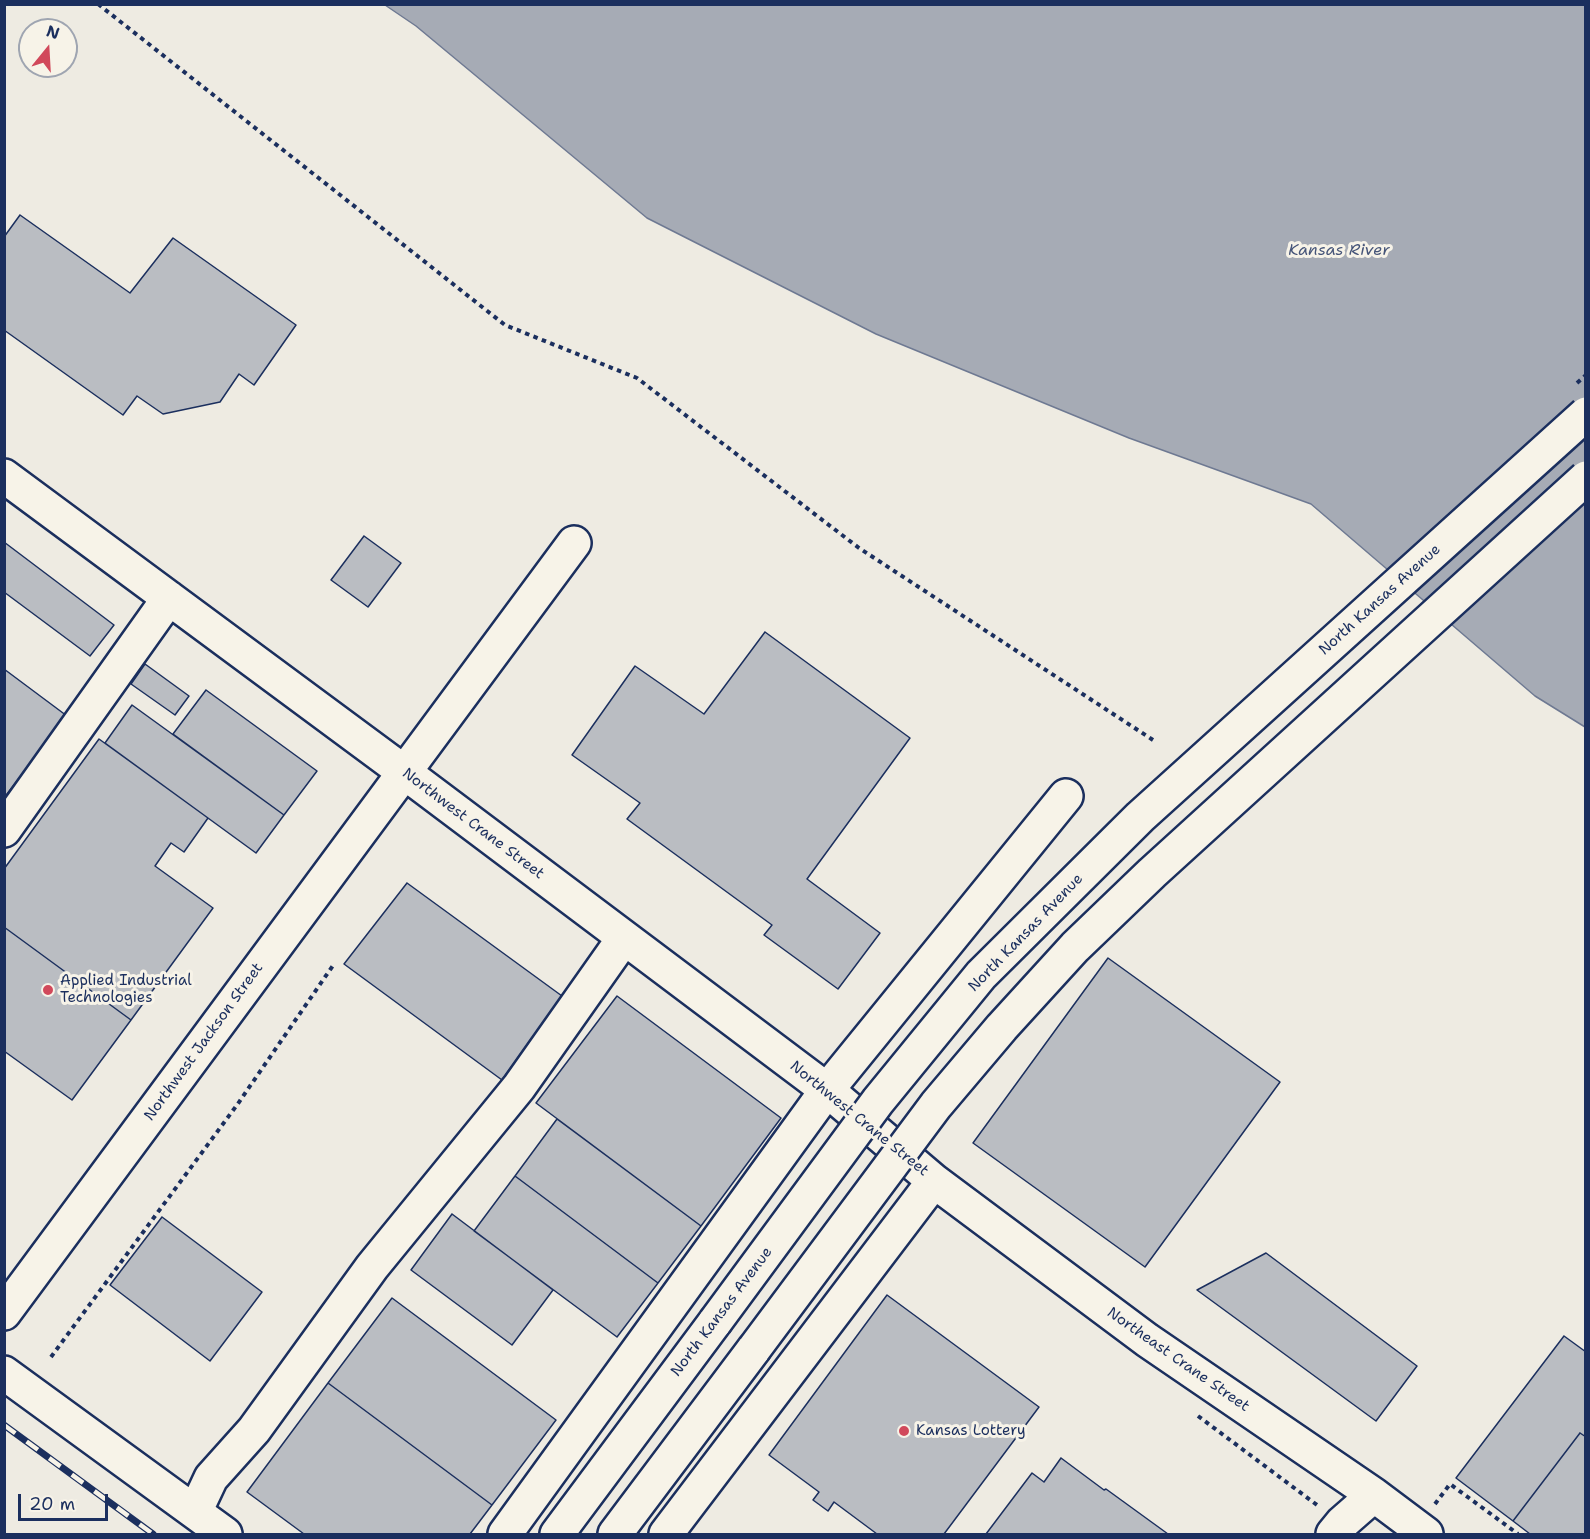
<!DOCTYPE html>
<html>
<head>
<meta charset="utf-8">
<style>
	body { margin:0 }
	#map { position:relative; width:1590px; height:1539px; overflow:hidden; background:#eeebe2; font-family:"Shantell Sans",sans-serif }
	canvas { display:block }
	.frame { position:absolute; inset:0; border:6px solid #1b2f5e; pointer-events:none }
	.north { position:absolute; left:18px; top:18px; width:60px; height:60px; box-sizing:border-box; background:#f7f3e8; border:2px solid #9fa5b1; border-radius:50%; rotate:18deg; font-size:16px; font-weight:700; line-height:24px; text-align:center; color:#1b2f5e }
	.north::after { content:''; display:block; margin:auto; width:21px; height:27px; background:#d1495b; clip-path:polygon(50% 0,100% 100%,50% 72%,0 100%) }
	.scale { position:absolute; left:18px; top:1494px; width:90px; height:27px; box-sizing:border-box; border:3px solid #1b2f5e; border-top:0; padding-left:8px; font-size:18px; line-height:21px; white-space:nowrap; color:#1b2f5e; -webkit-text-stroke:4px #f7f3e8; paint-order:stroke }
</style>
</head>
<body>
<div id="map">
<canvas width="1590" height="1539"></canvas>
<div class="frame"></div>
<div class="north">N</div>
<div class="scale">20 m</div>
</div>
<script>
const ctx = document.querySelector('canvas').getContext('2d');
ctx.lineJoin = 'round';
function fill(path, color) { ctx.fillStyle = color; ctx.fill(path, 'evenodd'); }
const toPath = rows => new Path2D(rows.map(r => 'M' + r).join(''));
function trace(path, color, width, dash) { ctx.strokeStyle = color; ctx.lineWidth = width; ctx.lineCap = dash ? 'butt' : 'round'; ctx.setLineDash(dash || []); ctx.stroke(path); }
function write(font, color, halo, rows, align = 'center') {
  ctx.font = font + ' "Shantell Sans",sans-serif'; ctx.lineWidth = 6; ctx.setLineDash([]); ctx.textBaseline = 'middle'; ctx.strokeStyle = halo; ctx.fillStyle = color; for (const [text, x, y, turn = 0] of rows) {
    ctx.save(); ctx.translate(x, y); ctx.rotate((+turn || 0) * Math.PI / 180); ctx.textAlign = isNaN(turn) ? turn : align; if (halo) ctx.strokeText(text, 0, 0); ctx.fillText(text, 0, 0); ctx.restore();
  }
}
const water = toPath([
	[385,5,1585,5,1585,727,1535,696,1311,504,1129,438,876,334,647,218,416,26,385,5]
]);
fill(water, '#a6abb5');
trace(water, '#6e7992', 1.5);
const building = toPath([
	[20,215,130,293,173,238,296,325,254,385,239,374,220,402,163,414,137,396,123,415,4,330,4,237,20,215],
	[364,536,401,563,368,607,331,580,364,536],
	[4,542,114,625,90,656,4,592,4,542],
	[765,632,910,738,807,879,880,933,838,989,764,935,772,925,627,819,640,803,572,755,635,666,704,714,765,632],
	[145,664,189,696,175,715,131,684,145,664],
	[4,669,67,716,4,798,4,669],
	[206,690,317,771,284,815,173,734,206,690],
	[132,705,284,815,256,853,105,743,132,705],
	[99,739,208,818,184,852,171,843,155,866,213,908,131,1020,4,927,4,869,99,739],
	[407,883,562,996,502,1080,344,964,407,883],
	[4,927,131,1020,72,1100,4,1051,4,927],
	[1108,958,1280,1082,1145,1267,973,1143,1108,958],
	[617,996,781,1118,701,1226,536,1103,617,996],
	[557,1119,701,1226,658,1283,515,1176,557,1119],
	[515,1176,658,1283,617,1337,474,1231,515,1176],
	[452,1214,553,1290,512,1345,411,1270,452,1214],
	[162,1217,262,1292,210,1361,110,1285,162,1217],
	[1266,1253,1417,1366,1376,1421,1197,1290,1266,1253],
	[887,1295,1039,1407,944,1534,877,1534,834,1502,828,1511,813,1500,819,1492,769,1455,887,1295],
	[392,1298,556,1420,492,1505,328,1383,392,1298],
	[1564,1336,1586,1352,1586,1437,1580,1433,1513,1521,1456,1478,1564,1336],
	[328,1383,492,1505,470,1534,304,1534,247,1492,328,1383],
	[1580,1433,1586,1437,1586,1534,1530,1534,1513,1521,1580,1433],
	[1061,1458,1104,1490,1106,1489,1168,1534,986,1534,1032,1473,1044,1482,1061,1458]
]);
fill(building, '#babdc2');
trace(building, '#1b2f5e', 1.5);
const minor = toPath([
	[4,476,404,772,827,1090,934,1181,1147,1340,1374,1495,1426,1534],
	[4,830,169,598],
	[4,1313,574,543],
	[4,1373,225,1534],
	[195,1512,211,1478,254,1430,372,1267,519,1087,624,938],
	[505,1534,827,1090,1066,796],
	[666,1534,934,1181],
	[1333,1534,1342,1523,1374,1495]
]);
const major = toPath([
	[557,1534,715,1322],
	[615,1534,754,1349]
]);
trace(minor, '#1b2f5e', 38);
trace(major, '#1b2f5e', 38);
trace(toPath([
	[98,4,505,325,637,378,859,548,1153,740],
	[51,1357,237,1105,334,964],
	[1198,1416,1317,1505],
	[1435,1504,1450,1484,1518,1534]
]), '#1b2f5e', 4, [4.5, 4.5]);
trace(minor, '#f7f3e8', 33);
trace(major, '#f7f3e8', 33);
const rail = toPath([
	[4,1425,153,1534]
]);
trace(rail, '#1b2f5e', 7);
trace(rail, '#f7f3e8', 4.5, [14]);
const majorBridge = toPath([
	[715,1322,878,1101,981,975,1140,817,1586,414],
	[754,1349,936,1105,1002,1027,1075,947,1152,873,1586,478]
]);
trace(majorBridge, '#1b2f5e', 38, []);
trace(toPath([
	[1577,383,1586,375]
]), '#1b2f5e', 4, [4.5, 4.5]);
trace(majorBridge, '#f7f3e8', 33);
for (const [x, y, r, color] of [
	[48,990,6,"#d1495b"],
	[904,1431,6,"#d1495b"]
]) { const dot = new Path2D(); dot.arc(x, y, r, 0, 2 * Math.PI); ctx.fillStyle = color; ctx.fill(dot); trace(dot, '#f7f3e8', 2); }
write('15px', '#1b2f5e', '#f7f3e8', [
	["North Kansas Avenue",1380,600,-42],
	["Northwest Crane Street",473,824,37],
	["North Kansas Avenue",1026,933,-46],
	["Northwest Jackson Street",204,1042,-54],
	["Northwest Crane Street",859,1119,39],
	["North Kansas Avenue",722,1312,-53],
	["Northeast Crane Street",1178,1360,35]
]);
write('15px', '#1b2f5e', '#f7f3e8', [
	["Applied Industrial",60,981],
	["Technologies",60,998],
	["Kansas Lottery",916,1431]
], 'left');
write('italic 16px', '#455478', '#f7f3e8', [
	["Kansas River",1339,251]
]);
</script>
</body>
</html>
